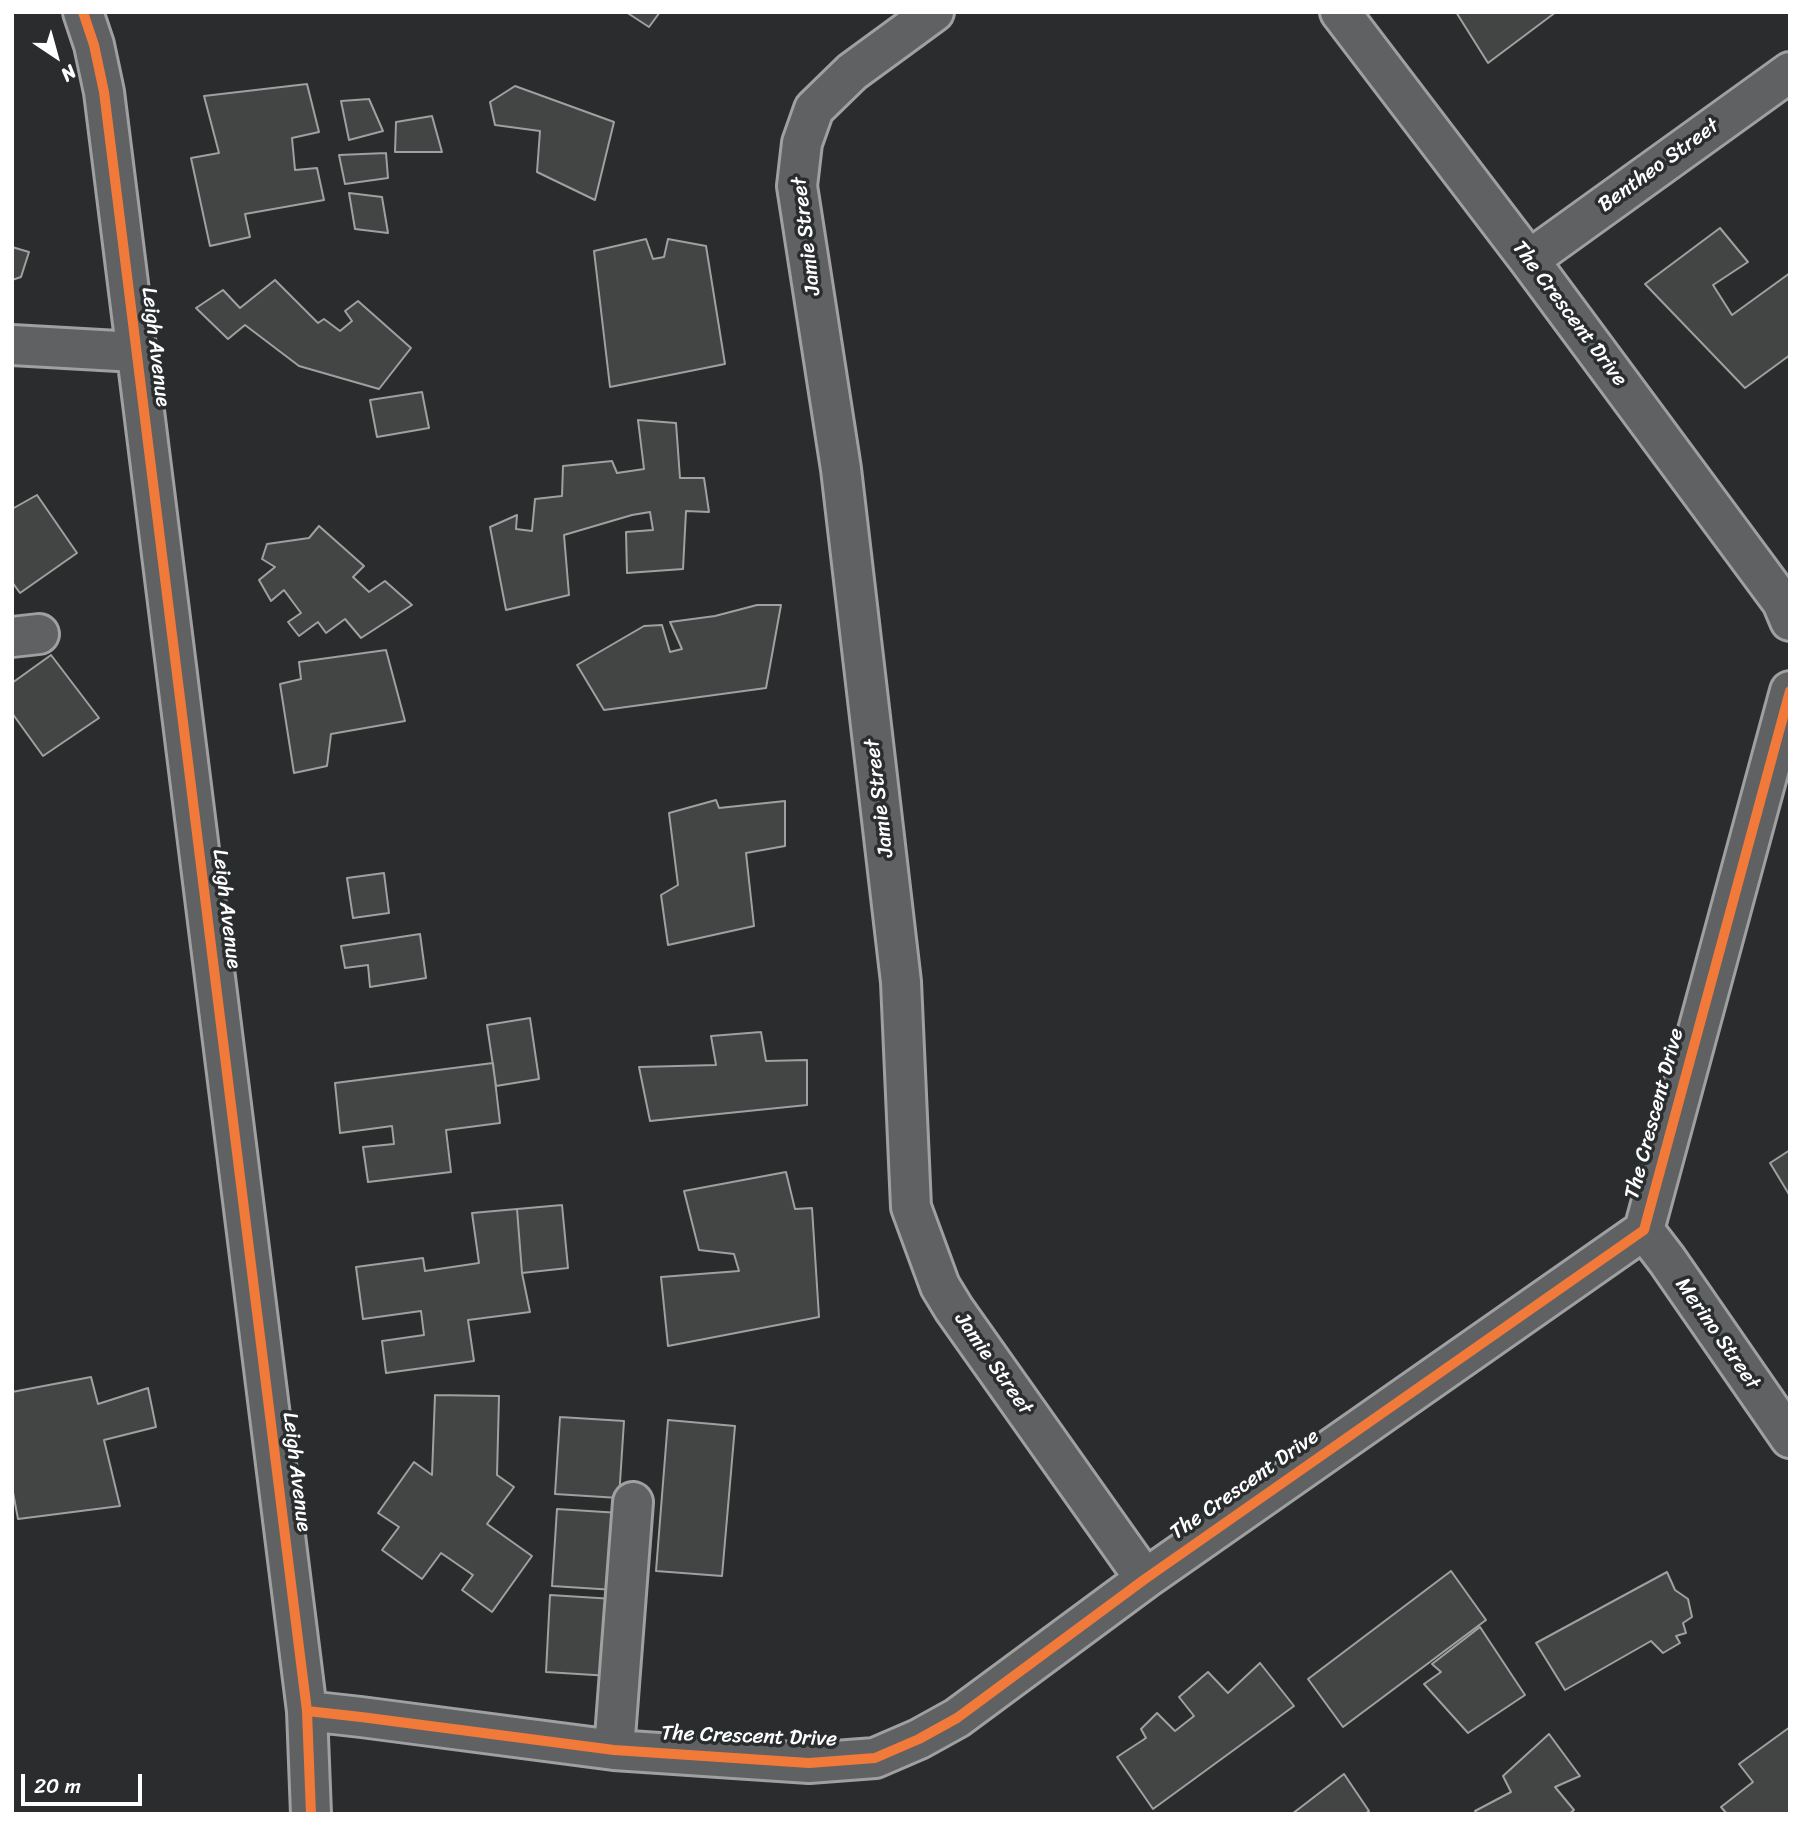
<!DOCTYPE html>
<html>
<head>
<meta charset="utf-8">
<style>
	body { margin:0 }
	#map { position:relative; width:1802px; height:1826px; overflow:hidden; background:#2b2c2d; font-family:Sriracha,sans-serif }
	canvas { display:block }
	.frame { position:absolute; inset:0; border:14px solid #fff; pointer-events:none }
	.north { position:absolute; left:21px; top:21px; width:70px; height:70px; -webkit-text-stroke:5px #2a2d2e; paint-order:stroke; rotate:144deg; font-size:19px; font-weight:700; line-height:28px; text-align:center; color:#fff }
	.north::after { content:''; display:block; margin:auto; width:24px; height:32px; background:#fff; clip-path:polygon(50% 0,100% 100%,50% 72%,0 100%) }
	.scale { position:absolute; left:21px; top:1774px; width:121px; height:32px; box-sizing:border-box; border:4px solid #fff; border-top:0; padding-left:9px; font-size:21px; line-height:24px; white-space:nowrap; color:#fff; -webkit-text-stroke:5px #2a2d2e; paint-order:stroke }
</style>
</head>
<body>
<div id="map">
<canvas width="1802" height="1826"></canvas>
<div class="frame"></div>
<div class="north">N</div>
<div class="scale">20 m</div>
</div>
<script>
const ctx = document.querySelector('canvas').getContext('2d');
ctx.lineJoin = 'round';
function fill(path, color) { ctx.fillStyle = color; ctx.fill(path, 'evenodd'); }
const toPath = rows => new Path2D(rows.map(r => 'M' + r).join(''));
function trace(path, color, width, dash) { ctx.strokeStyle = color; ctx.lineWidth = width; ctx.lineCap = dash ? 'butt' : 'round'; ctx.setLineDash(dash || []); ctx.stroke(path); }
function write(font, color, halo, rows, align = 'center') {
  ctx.font = font + ' Sriracha,sans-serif'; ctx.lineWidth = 7; ctx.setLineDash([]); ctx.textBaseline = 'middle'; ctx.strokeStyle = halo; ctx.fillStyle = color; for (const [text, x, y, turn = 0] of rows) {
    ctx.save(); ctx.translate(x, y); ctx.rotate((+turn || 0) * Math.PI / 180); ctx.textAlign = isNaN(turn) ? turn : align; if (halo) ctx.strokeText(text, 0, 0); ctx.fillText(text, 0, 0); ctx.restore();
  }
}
const building = toPath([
	[626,12,660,12,649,27,626,12],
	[1456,12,1556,12,1488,63,1456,12],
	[307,84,319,132,292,138,295,170,317,168,324,200,245,214,250,237,210,246,191,158,219,153,204,96,307,84],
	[515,86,614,122,595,200,537,172,540,131,495,125,490,102,515,86],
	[369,99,383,131,349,140,341,101,369,99],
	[432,116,442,152,395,152,396,122,432,116],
	[386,153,388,178,345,184,339,155,386,153],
	[349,193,382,197,388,233,355,229,349,193],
	[1720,228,1748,262,1713,285,1732,315,1790,273,1790,355,1745,388,1645,284,1720,228],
	[646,239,653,259,664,257,668,239,706,246,725,364,610,387,594,251,646,239],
	[12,247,29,252,21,277,12,280,12,247],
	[275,280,318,323,324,319,340,331,352,321,345,311,358,301,411,348,379,389,299,366,245,325,228,339,196,308,223,290,240,308,275,280],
	[422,392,429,428,377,437,370,400,422,392],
	[638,420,676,423,680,478,704,478,709,512,686,511,683,569,627,573,626,532,653,530,650,512,632,515,564,535,569,595,506,610,490,527,517,515,516,529,532,531,535,499,562,496,563,466,612,461,617,473,644,469,638,420],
	[37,495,77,553,20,593,12,582,12,509,37,495],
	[319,526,364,566,353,577,369,592,385,581,412,605,361,638,345,619,326,633,318,622,299,636,288,622,301,613,284,590,271,601,259,580,275,567,262,559,267,544,309,538,319,526],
	[757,605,781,605,766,688,604,710,577,665,644,626,662,625,670,652,682,649,670,622,715,616,757,605],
	[386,650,405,721,331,734,327,766,294,773,280,684,301,679,299,662,386,650],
	[51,655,99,718,43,756,12,713,12,683,51,655],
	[716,800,719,808,785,801,785,846,746,853,754,926,668,945,661,895,678,885,669,813,716,800],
	[384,873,389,913,353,918,347,878,384,873],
	[420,934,426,978,370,987,368,965,345,968,341,946,420,934],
	[530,1018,539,1079,496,1086,487,1025,530,1018],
	[761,1032,766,1061,807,1060,807,1105,650,1121,639,1067,716,1065,711,1036,761,1032],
	[493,1063,500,1123,446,1130,451,1172,368,1182,363,1147,394,1144,392,1126,340,1133,335,1083,493,1063],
	[1790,1150,1790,1196,1770,1163,1790,1150],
	[786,1172,795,1209,812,1208,819,1317,668,1346,661,1277,739,1271,734,1254,699,1250,684,1191,786,1172],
	[562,1205,568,1268,522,1273,517,1209,562,1205],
	[517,1209,522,1273,530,1312,468,1320,474,1361,386,1373,382,1341,424,1335,421,1311,363,1319,356,1267,423,1258,425,1271,479,1263,472,1213,517,1209],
	[91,1377,98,1404,148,1388,156,1427,104,1440,120,1506,18,1519,12,1487,12,1392,91,1377],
	[435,1395,499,1396,497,1475,514,1487,487,1524,532,1556,492,1612,462,1590,473,1575,441,1553,422,1579,382,1550,399,1527,378,1513,414,1462,432,1475,435,1395],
	[560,1417,624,1421,619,1498,555,1494,560,1417],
	[668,1420,735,1426,722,1576,656,1571,668,1420],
	[557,1509,620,1513,615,1590,552,1586,557,1509],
	[1451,1571,1486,1620,1343,1727,1308,1679,1451,1571],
	[1667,1572,1675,1590,1688,1599,1692,1617,1683,1623,1686,1633,1676,1636,1680,1643,1663,1653,1651,1641,1565,1690,1536,1643,1667,1572],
	[550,1595,614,1599,610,1676,546,1672,550,1595],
	[1480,1627,1525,1695,1468,1733,1424,1684,1441,1672,1432,1664,1480,1627],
	[1260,1663,1294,1706,1153,1809,1117,1757,1146,1738,1141,1729,1157,1713,1175,1731,1194,1716,1179,1697,1208,1672,1228,1693,1260,1663],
	[1790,1727,1790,1814,1727,1814,1721,1807,1753,1782,1739,1764,1790,1727],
	[1549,1734,1580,1776,1555,1787,1574,1810,1569,1814,1477,1814,1475,1811,1511,1792,1503,1776,1549,1734],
	[1344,1774,1369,1811,1365,1814,1292,1814,1344,1774]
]);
fill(building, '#434444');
trace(building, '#a0a0a0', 2);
const minor = toPath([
	[83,12,94,45,104,92,307,1711,311,1814],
	[934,12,852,72,814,109,802,143,797,186,841,469,901,982,911,1207,940,1286,954,1309,1145,1579],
	[1340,12,1529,260,1782,602,1790,621],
	[1529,260,1790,72],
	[12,345,136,352],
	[12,637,39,634],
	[1644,1230,1667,1260,1790,1438],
	[307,1711,361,1717,614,1750,809,1763,875,1758,919,1739,957,1718,1145,1579,1644,1230,1790,691],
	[614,1750,633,1502]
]);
trace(minor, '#a0a0a0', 44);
trace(minor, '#606162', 38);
trace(toPath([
	[83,12,94,45,104,92,307,1711,311,1814],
	[307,1711,361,1717,614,1750,809,1763,875,1758,919,1739,957,1718,1145,1579,1644,1230,1790,691]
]), '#f17a3a', 10);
write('21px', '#fff', '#2a2d2e', [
	["Bentheo Street",1659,166,-36],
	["Jamie Street",807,236,-97],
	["The Crescent Drive",1569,314,53],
	["Leigh Avenue",155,347,83],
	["Jamie Street",880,798,-97],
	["Leigh Avenue",226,909,83],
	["The Crescent Drive",1655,1114,-75],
	["Merino Street",1717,1334,55],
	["Jamie Street",993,1364,55],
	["Leigh Avenue",296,1472,83],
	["The Crescent Drive",1245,1485,-35],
	["The Crescent Drive",749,1737,2]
]);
</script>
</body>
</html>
